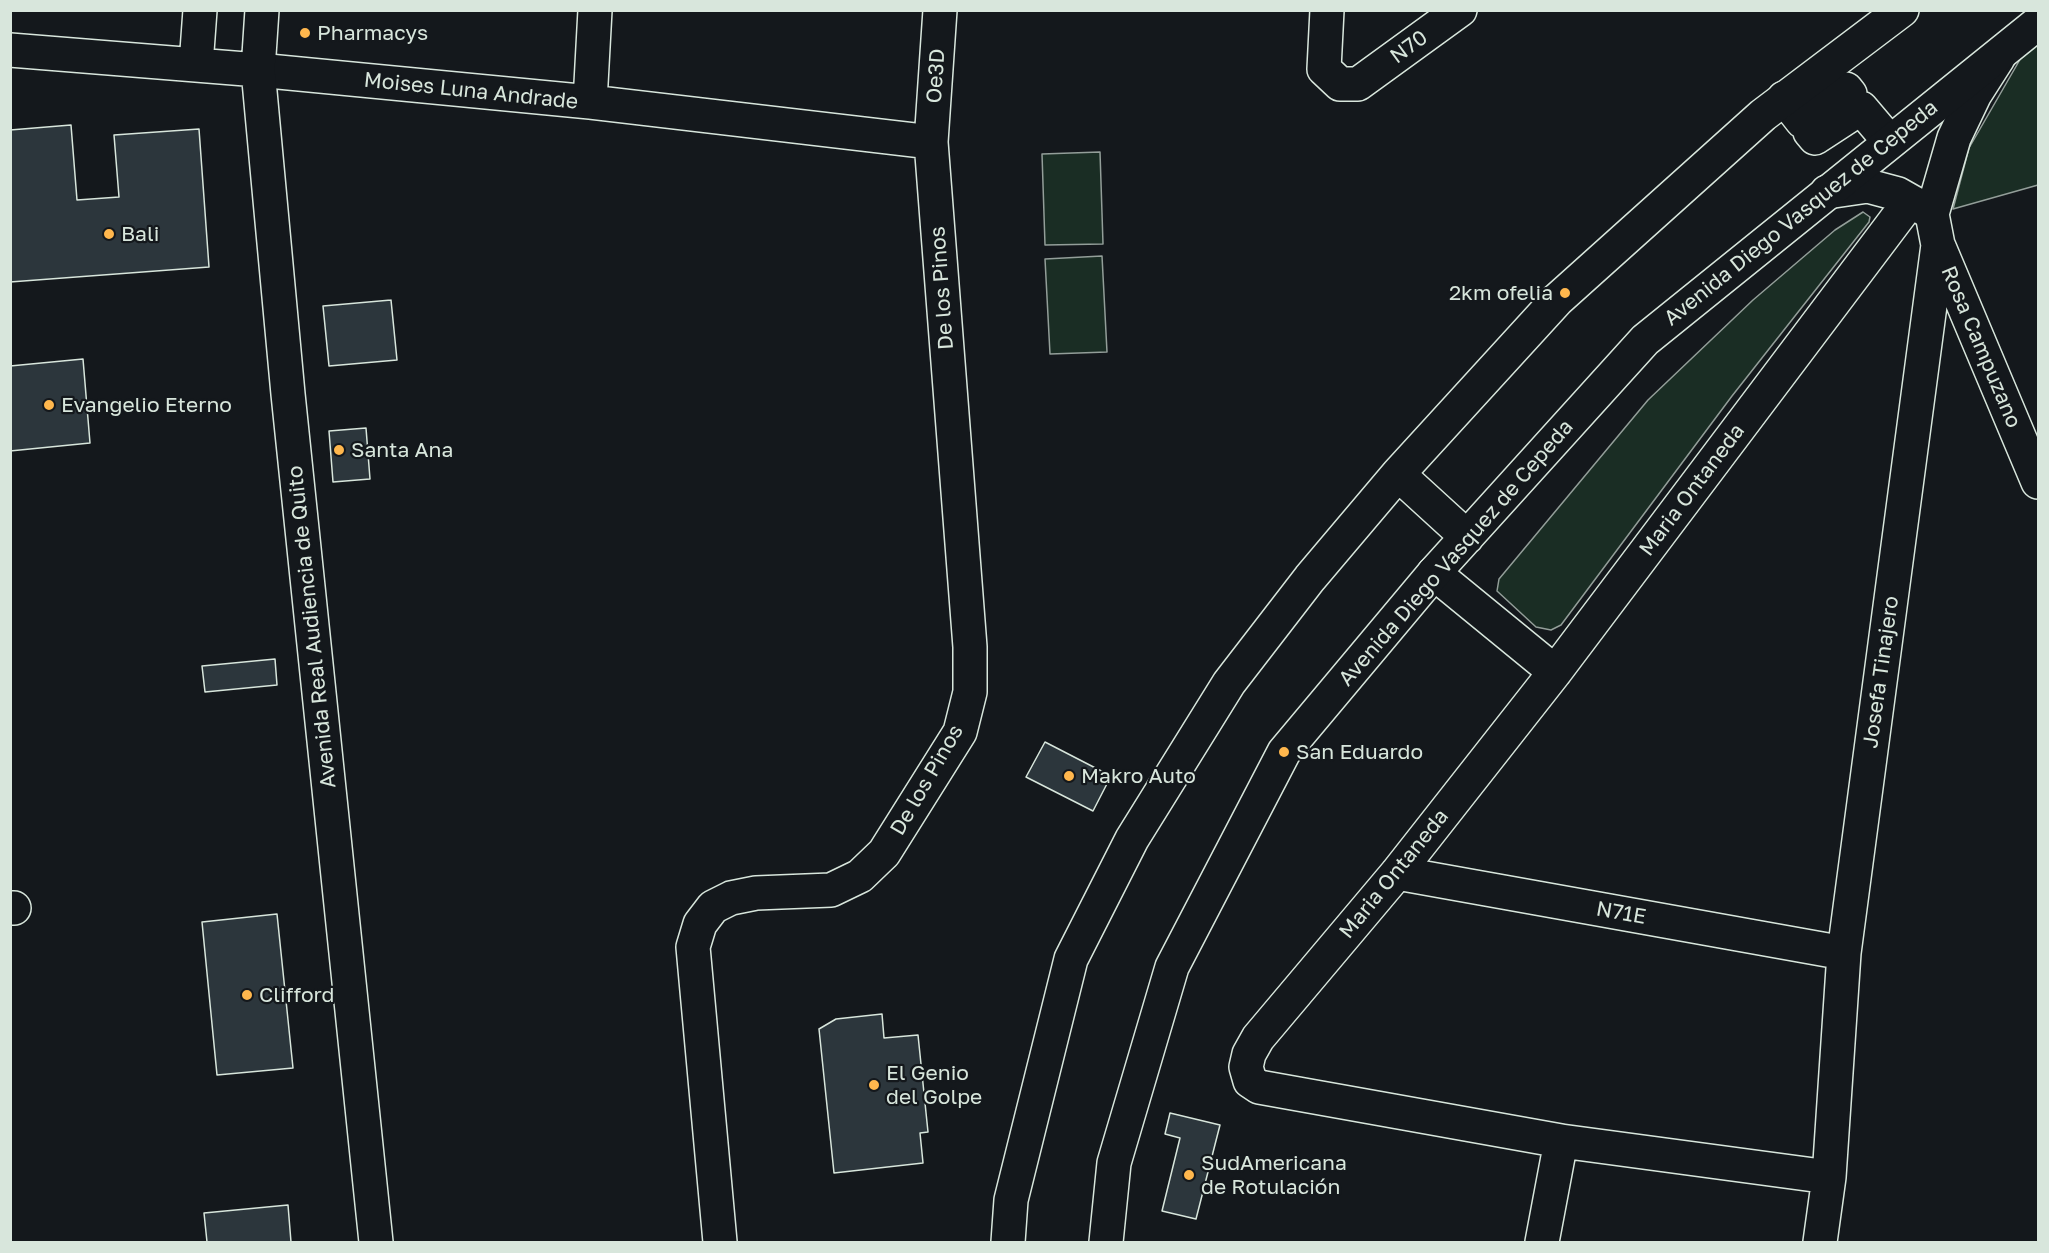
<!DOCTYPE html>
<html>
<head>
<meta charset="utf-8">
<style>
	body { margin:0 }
	#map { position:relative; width:2049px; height:1253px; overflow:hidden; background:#14181c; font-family:"Golos Text",sans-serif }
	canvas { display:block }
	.frame { position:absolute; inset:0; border:12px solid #d8e6dc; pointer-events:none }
</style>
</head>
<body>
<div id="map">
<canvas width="2049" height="1253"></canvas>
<div class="frame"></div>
</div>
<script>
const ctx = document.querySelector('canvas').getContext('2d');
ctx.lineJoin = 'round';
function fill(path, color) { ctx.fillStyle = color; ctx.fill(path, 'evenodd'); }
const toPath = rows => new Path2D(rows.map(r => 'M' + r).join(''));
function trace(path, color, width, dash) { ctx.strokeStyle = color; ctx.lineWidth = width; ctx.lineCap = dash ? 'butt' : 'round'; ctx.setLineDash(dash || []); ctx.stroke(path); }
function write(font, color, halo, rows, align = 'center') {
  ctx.font = font + ' "Golos Text",sans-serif'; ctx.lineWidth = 4.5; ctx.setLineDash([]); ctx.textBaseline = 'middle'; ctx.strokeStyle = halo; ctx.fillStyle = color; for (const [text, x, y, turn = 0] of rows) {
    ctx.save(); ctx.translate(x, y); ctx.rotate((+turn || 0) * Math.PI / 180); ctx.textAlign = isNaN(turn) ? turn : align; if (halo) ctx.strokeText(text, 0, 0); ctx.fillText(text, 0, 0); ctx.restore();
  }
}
const green = toPath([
	[2038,44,2038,185,1953,209,1969,148,2022,56,2038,44],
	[1100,152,1103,244,1045,245,1042,154,1100,152],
	[1863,212,1870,217,1869,222,1732,396,1561,625,1551,630,1536,627,1497,591,1499,579,1648,400,1753,300,1835,230,1863,212],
	[1102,256,1107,352,1050,354,1045,259,1102,256]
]);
fill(green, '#1a2d24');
trace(green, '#939e99', 1.5);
const building = toPath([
	[71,125,77,200,119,197,114,135,199,129,209,267,10,282,10,130,71,125],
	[391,300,397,360,329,366,323,306,391,300],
	[83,359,90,443,10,451,10,366,83,359],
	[366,428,370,479,333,482,329,431,366,428],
	[275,659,277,685,205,692,202,666,275,659],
	[1045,742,1111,776,1093,811,1026,777,1045,742],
	[277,914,293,1068,217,1075,202,922,277,914],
	[882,1014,884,1038,918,1035,928,1132,920,1133,923,1163,834,1173,819,1029,836,1019,882,1014],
	[1170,1113,1220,1125,1196,1219,1162,1211,1180,1138,1165,1134,1170,1113],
	[288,1205,291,1242,207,1242,204,1213,288,1205]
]);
fill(building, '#2c363c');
trace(building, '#d8e6dc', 1.5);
const minor = toPath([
	[1327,10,1324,69,1340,84,1358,84,1460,10],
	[258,70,590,102,931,142],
	[1784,98,1802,121,1846,89,1850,94,1810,132,1815,138,1861,108,1889,141],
	[590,102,595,10],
	[1827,192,1868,186,1898,194,1928,211],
	[1939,247,2038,482],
	[1434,573,1555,672],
	[1397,873,1844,953],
	[10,908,14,908],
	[1829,1177,1561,1141,1259,1087,1250,1081,1246,1067,1249,1054,1258,1038,1397,873,1555,672,1910,201],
	[720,1242,693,947,700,924,713,907,731,898,756,893,831,890,860,876,884,853,960,732,970,692,970,647,931,142,940,10],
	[1542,1242,1561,1141],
	[1820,1242,1829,1177,1844,953,1938,245,1932,214,1954,138,1975,94,1998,58]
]);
const major = toPath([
	[262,10,258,70,288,394,376,1242],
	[10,50,258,70],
	[196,65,200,10],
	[1398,474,1467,537],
	[1008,1242,1011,1200,1071,959,1132,839,1229,683,1310,578,1398,474,1557,300,1763,115,1902,10],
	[1106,1242,1114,1163,1172,967,1284,752,1434,573,1645,340,2038,23]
]);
trace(minor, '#d8e6dc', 36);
trace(major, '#d8e6dc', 36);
trace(minor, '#14181c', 33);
trace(major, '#14181c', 33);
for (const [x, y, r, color] of [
	[305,33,6,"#ffb74d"],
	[109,234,6,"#ffb74d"],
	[1565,293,6,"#ffb74d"],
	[49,405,6,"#ffb74d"],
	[339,450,6,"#ffb74d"],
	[1284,752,6,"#ffb74d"],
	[1069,776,6,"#ffb74d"],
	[247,995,6,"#ffb74d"],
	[874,1085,6,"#ffb74d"],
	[1189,1175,6,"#ffb74d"]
]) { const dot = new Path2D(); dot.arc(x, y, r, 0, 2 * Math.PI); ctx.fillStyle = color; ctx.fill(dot); trace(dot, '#14181c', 2); }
write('21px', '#d8e6dc', '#14181c', [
	["Pharmacys",317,33],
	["Bali",121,234],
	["2km ofelia",1553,293,"right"],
	["Evangelio Eterno",61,405],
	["Santa Ana",351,450],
	["San Eduardo",1296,752],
	["Makro Auto",1081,776],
	["Clifford",259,995],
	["El Genio",886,1073],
	["del Golpe",886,1097],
	["SudAmericana",1201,1163],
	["de Rotulación",1201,1187]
], 'left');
write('21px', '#d8e6dc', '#14181c', [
	["N70",1409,47,-36],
	["Oe3D",936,76,-86],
	["Moises Luna Andrade",471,91,6],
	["Avenida Diego Vasquez de Cepeda",1801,213,-39],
	["De los Pinos",942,288,-94],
	["Rosa Campuzano",1981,347,67],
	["Maria Ontaneda",1692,490,-53],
	["Avenida Diego Vasquez de Cepeda",1456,553,-49],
	["Avenida Real Audiencia de Quito",312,627,-96],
	["Josefa Tinajero",1881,672,-82],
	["De los Pinos",927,780,-60],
	["Maria Ontaneda",1394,874,-51],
	["N71E",1621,913,10]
]);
</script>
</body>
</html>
